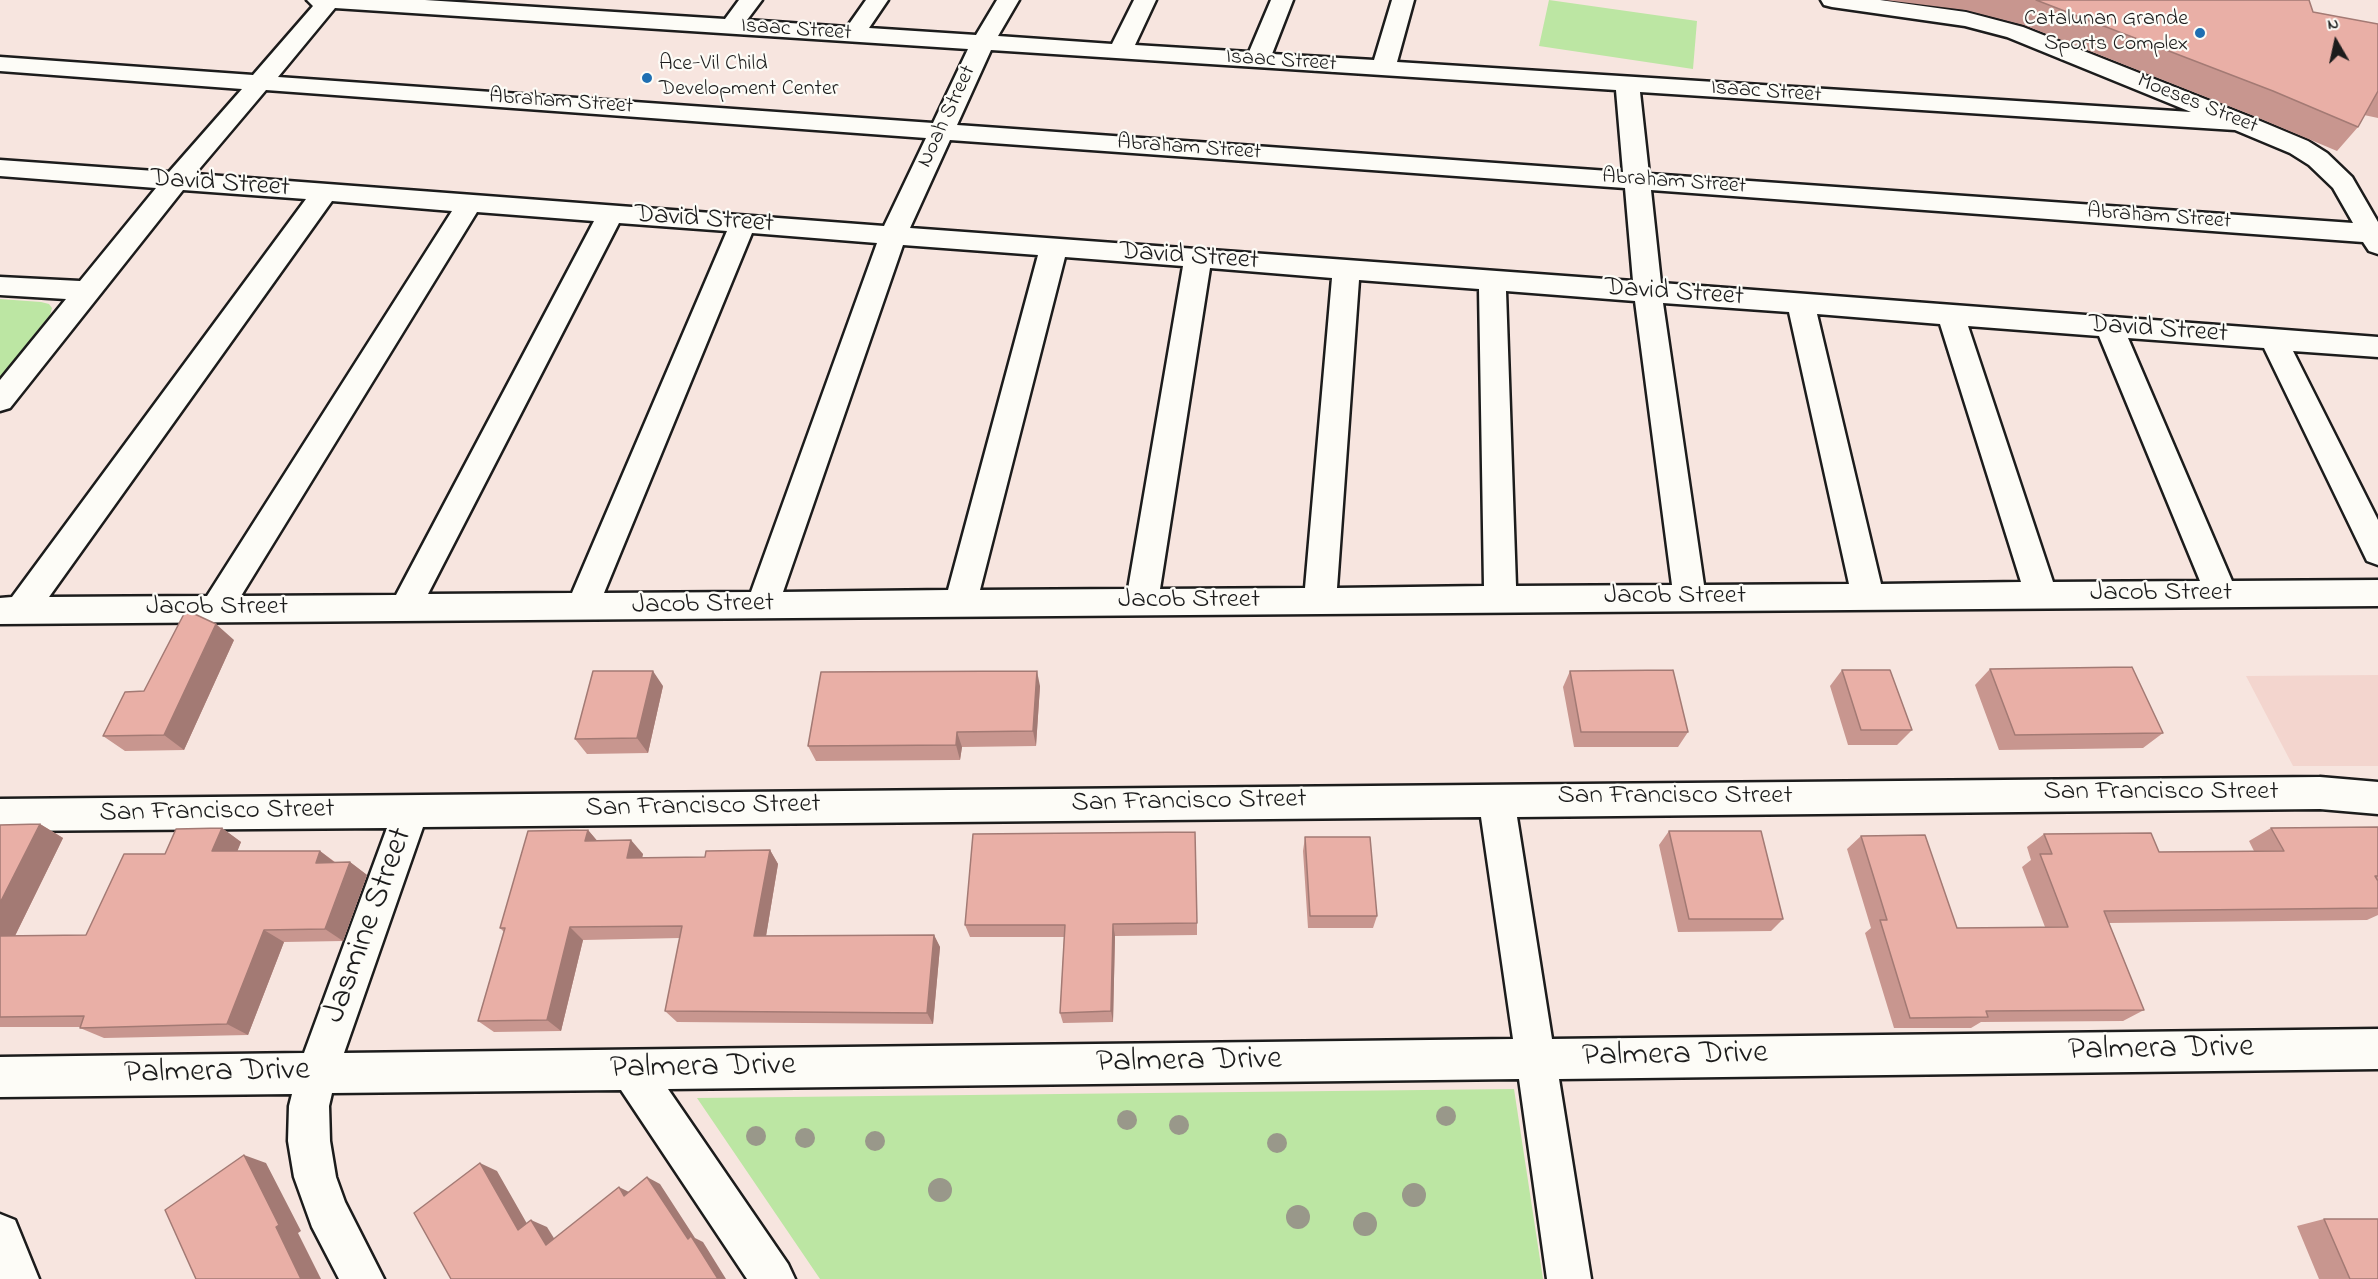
<!DOCTYPE html>
<html>
<head>
<meta charset="utf-8">
<style>
	body { margin:0 }
	#map { position:relative; width:2378px; height:1279px; overflow:hidden; background:#f7e5df; font-family:"Indie Flower",sans-serif }
	canvas { display:block }
	.north { position:absolute; left:2306px; top:12px; width:60px; height:60px; -webkit-text-stroke:4px #fdfcf7; paint-order:stroke; rotate:351deg; font-size:16px; font-weight:700; line-height:24px; text-align:center; color:#1c1c1c }
	.north::after { content:''; display:block; margin:auto; width:21px; height:27px; background:#1c1c1c; clip-path:polygon(50% 0,100% 100%,50% 72%,0 100%) }
</style>
</head>
<body>
<div id="map">
<canvas width="2378" height="1279"></canvas>
<div class="north">N</div>
</div>
<script>
const ctx = document.querySelector('canvas').getContext('2d');
ctx.lineJoin = 'round';
function fill(path, color) { ctx.fillStyle = color; ctx.fill(path, 'evenodd'); }
const toPath = rows => new Path2D(rows.map(r => 'M' + r).join(''));
function trace(path, color, width, dash) { ctx.strokeStyle = color; ctx.lineWidth = width; ctx.lineCap = dash ? 'butt' : 'round'; ctx.setLineDash(dash || []); ctx.stroke(path); }
function write(font, color, halo, rows, align = 'center') {
  ctx.font = font + ' "Indie Flower",sans-serif'; ctx.lineWidth = 4.5; ctx.setLineDash([]); ctx.textBaseline = 'middle'; ctx.strokeStyle = halo; ctx.fillStyle = color; for (const [text, x, y, turn = 0] of rows) {
    ctx.save(); ctx.translate(x, y); ctx.rotate((+turn || 0) * Math.PI / 180); ctx.textAlign = isNaN(turn) ? turn : align; if (halo) ctx.strokeText(text, 0, 0); ctx.fillText(text, 0, 0); ctx.restore();
  }
}
fill(toPath([
	[2378,675,2378,766,2293,766,2246,676]
]), '#f3d5ce');
fill(toPath([
	[1549,0,1697,21,1693,69,1539,46],
	[0,299,41,302,49,304,52,308,50,315,0,377],
	[1514,1089,1543,1279,820,1279,697,1098]
]), '#bce6a3');
const minor = toPath([
	[307,0,425,0,725,19,739,0,762,0,747,20,847,27,866,0,888,0,869,28,976,35,997,0,1019,0,998,36,1112,44,1134,0,1156,0,1135,45,1249,52,1271,0,1293,0,1272,54,1374,60,1392,0,1414,0,1397,62,2191,112,2007,37,1965,26,1832,7,1824,5,1821,0,1880,0,1966,12,2023,27,2253,118,2308,141,2327,153,2352,177,2378,222,2378,254,2369,251,2363,242,1651,190,1661,283,2378,337,2378,357,2293,351,2378,520,2378,565,2367,561,2264,348,2128,338,2232,581,2378,580,2378,606,0,624,0,598,12,597,306,199,183,190,10,408,0,411,0,380,66,299,0,295,0,277,80,281,156,188,0,176,0,160,169,172,242,89,0,71,0,57,253,75,313,6,307,0],
	[335,8,968,49,933,123,278,77,335,8],
	[991,50,1616,90,1623,172,957,125,991,50],
	[266,90,926,138,884,226,195,174,266,90],
	[1640,92,2235,130,2290,153,2309,165,2333,188,2353,223,1649,174,1640,92],
	[950,140,1625,188,1633,281,910,228,950,140],
	[332,201,452,211,207,596,49,597,332,201],
	[477,212,594,221,396,595,241,596,477,212],
	[619,223,727,231,572,593,428,594,619,223],
	[752,233,877,243,751,592,604,593,752,233],
	[903,245,1038,255,948,590,783,592,903,245],
	[1065,257,1183,266,1128,589,980,590,1065,257],
	[1210,268,1332,278,1305,588,1160,589,1210,268],
	[1359,280,1479,289,1484,586,1337,588,1359,280],
	[1506,291,1635,301,1672,585,1516,586,1506,291],
	[1663,303,1789,312,1849,584,1704,585,1663,303],
	[1817,314,1940,324,2021,582,1881,584,1817,314],
	[1968,326,2099,336,2200,581,2053,582,1968,326],
	[2320,777,2378,782,2378,814,2320,809,1517,817,1552,1039,2378,1029,2378,1069,1559,1079,1591,1279,1547,1279,1519,1079,668,1089,788,1264,795,1279,747,1279,621,1090,332,1093,329,1106,330,1141,336,1177,345,1202,384,1279,339,1279,312,1227,294,1177,288,1141,289,1106,292,1094,0,1097,0,1057,304,1053,387,828,0,831,0,799,2320,777],
	[1481,817,1513,1039,344,1053,423,827,1481,817],
	[0,1214,15,1220,39,1279,0,1279,0,1214]
]);
trace(minor, '#1c1c1c', 5);
fill(minor, '#fdfcf7');
ctx.fillStyle = '#99988a';
for (const [x, y, r] of [
	[1446,1116,10],
	[1127,1120,10],
	[1179,1125,10],
	[756,1136,10],
	[805,1138,10],
	[875,1141,10],
	[1277,1143,10],
	[940,1190,12],
	[1414,1195,12],
	[1298,1217,12],
	[1365,1224,12]
]) { ctx.beginPath(); ctx.arc(x, y, r, 0, 2 * Math.PI); ctx.fill(); }
fill(toPath([
	[1885,0,2309,0,2313,12,2378,24,2378,118,2364,115,2358,127,2337,151,2254,116,2024,25,1966,10],
	[234,640,184,750,125,751,103,736,144,691],
	[1990,669,2163,733,2143,748,1999,750,1975,685],
	[1842,670,1912,730,1897,745,1848,745,1830,686],
	[1570,671,1688,732,1678,747,1574,747,1563,687],
	[663,686,648,753,587,754,575,739],
	[1040,686,1036,746,962,747,960,760,816,761,808,746],
	[40,824,63,838,15,936,86,935,222,828,241,842,237,851,320,851,335,862,350,862,367,875,343,941,284,942,248,1035,104,1038,80,1028,80,1027,0,1027,0,825],
	[2378,827,2378,915,2367,920,2109,923,2144,1010,2123,1021,1981,1022,1971,1028,1894,1028,1865,933,1871,928,1847,849,1861,836,1957,928,2045,927,2022,867,2031,860,2027,847,2044,834,2159,852,2254,851,2249,841,2271,828],
	[588,830,597,841,643,854,642,858,705,857,770,850,778,864,766,936,934,935,940,947,933,1024,677,1022,665,1011,680,938,583,940,561,1031,494,1032,478,1021,504,932,500,928],
	[1669,831,1783,919,1771,931,1678,932,1659,845],
	[1305,837,1377,916,1373,928,1308,928,1303,851],
	[1197,923,1197,935,1115,936,1113,1022,1063,1023,1060,1013,1064,937,970,937,965,925],
	[2324,1219,2378,1279,2319,1279,2297,1226]
]), '#c8968f');
fill(toPath([
	[216,624,234,640,184,750,164,735],
	[653,671,663,686,648,753,637,738],
	[1037,671,1040,686,1036,746,1033,731],
	[957,732,962,747,960,760,956,745],
	[40,824,63,838,9,948,0,944,0,903],
	[222,828,241,842,232,865,212,851],
	[588,830,600,844,585,841],
	[631,840,643,854,639,871,627,858],
	[770,850,778,864,764,948,754,936],
	[320,851,338,865,316,863],
	[350,862,367,875,343,941,325,929],
	[1113,924,1115,936,1113,1022,1111,1011],
	[570,927,583,940,561,1031,547,1020],
	[264,930,284,942,248,1035,227,1024],
	[934,935,940,947,933,1024,927,1013],
	[244,1155,266,1163,301,1231,298,1233,321,1279,301,1279,276,1227],
	[480,1163,497,1171,534,1236,518,1230],
	[647,1177,660,1184,695,1238,703,1242,726,1279,718,1279,688,1239],
	[619,1187,633,1194,624,1196],
	[531,1220,547,1227,562,1251,546,1245]
]), '#a37a74');
const building = toPath([
	[2036,0,2309,0,2313,12,2378,24,2378,91,2358,127,2273,91,2036,0],
	[186,610,216,624,164,735,103,736,125,692,144,691,186,610],
	[2132,667,2163,733,2015,735,1990,669,2132,667],
	[1673,670,1688,732,1581,732,1570,671,1673,670],
	[1842,670,1890,670,1912,730,1861,730,1842,670],
	[593,671,653,671,637,738,575,739,593,671],
	[1037,671,1033,731,957,732,956,745,808,746,821,672,1037,671],
	[40,824,0,903,0,825,40,824],
	[2378,827,2378,876,2375,876,2378,881,2378,908,2104,911,2144,1010,1986,1011,1988,1017,1910,1018,1880,920,1887,920,1861,836,1925,835,1957,928,2068,927,2040,854,2052,854,2044,834,2151,833,2159,852,2284,851,2271,828,2378,827],
	[222,828,212,851,320,851,316,863,350,862,325,929,264,930,227,1024,80,1028,84,1016,0,1017,0,936,86,935,124,854,165,854,176,829,222,828],
	[588,830,585,841,631,840,627,858,705,857,706,851,770,850,754,936,934,935,927,1013,665,1011,682,926,570,927,547,1020,478,1021,505,928,500,928,528,831,588,830],
	[1669,831,1761,831,1783,919,1689,919,1669,831],
	[1195,832,1197,923,1113,924,1111,1011,1060,1013,1065,925,965,925,973,834,1195,832],
	[1305,837,1370,837,1377,916,1310,916,1305,837],
	[244,1155,279,1225,276,1227,301,1279,196,1279,165,1210,244,1155],
	[480,1163,518,1230,531,1220,546,1245,619,1187,624,1196,647,1177,688,1239,691,1236,718,1279,451,1279,414,1213,480,1163],
	[2324,1219,2378,1219,2378,1279,2350,1279,2324,1219]
]);
fill(building, '#e9afa6');
trace(building, '#a37a74', 1.5);
for (const [x, y, r, color] of [
	[2200,33,6,"#1f6fb2"],
	[647,78,6,"#1f6fb2"]
]) { const dot = new Path2D(); dot.arc(x, y, r, 0, 2 * Math.PI); ctx.fillStyle = color; ctx.fill(dot); trace(dot, '#fdfcf7', 2); }
write('22px', '#1c1c1c', '#fdfcf7', [
	["Catalunan Grande",2188,20],
	["Sports Complex",2188,45],
	["Ace-Vil Child",659,65,"left"],
	["Development Center",659,90,"left"]
], 'right');
write('22px', '#1c1c1c', '#fdfcf7', [
	["Isaac Street",796,31,4],
	["Isaac Street",1281,62,4],
	["Isaac Street",1766,93,4],
	["Abraham Street",561,103,4],
	["Moeses Street",2197,105,22],
	["Noah Street",948,117,-65],
	["Abraham Street",1189,149,4],
	["Abraham Street",1674,183,4],
	["Abraham Street",2159,218,4]
]);
write('27px', '#1c1c1c', '#fdfcf7', [
	["David Street",220,185,4],
	["David Street",704,221,4],
	["David Street",1189,258,4],
	["David Street",1674,294,4],
	["David Street",2158,331,4],
	["Jacob Street",2161,595],
	["Jacob Street",1675,598],
	["Jacob Street",1189,602],
	["Jacob Street",703,606,-1],
	["Jacob Street",217,609],
	["San Francisco Street",2161,794],
	["San Francisco Street",1675,798],
	["San Francisco Street",1189,803,-1],
	["San Francisco Street",703,808,-1],
	["San Francisco Street",217,813,-1]
]);
write('33px', '#1c1c1c', '#fdfcf7', [
	["Jasmine Street",370,926,-70],
	["Palmera Drive",2161,1051,-1],
	["Palmera Drive",1675,1057,-1],
	["Palmera Drive",1189,1063,-1],
	["Palmera Drive",703,1069,-1],
	["Palmera Drive",217,1074,-1]
]);
</script>
</body>
</html>
